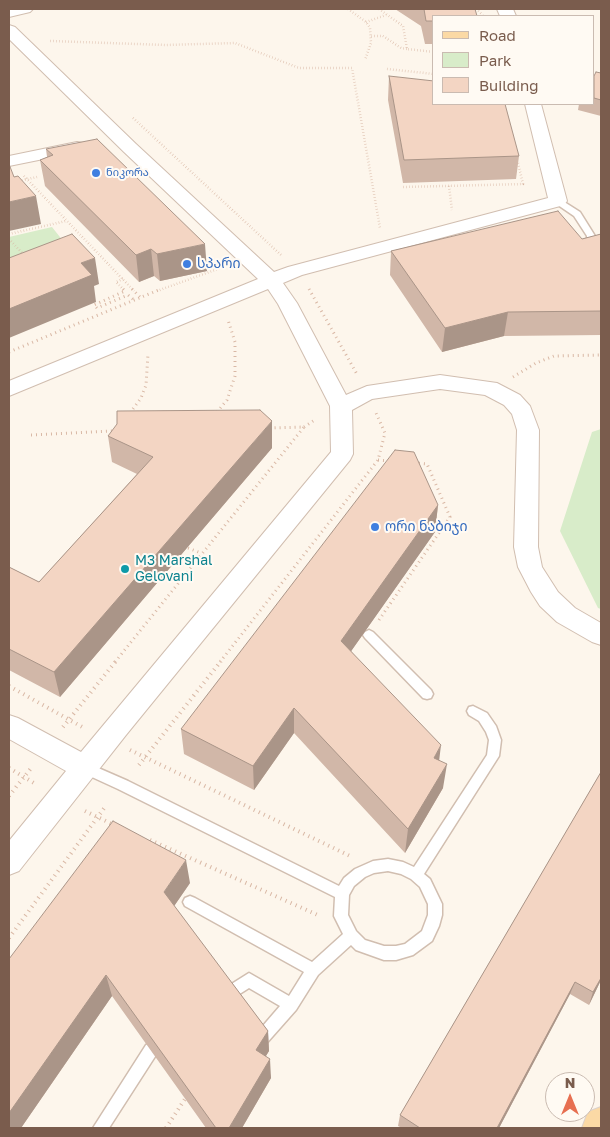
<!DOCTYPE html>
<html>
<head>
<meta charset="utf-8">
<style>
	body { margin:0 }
	#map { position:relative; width:610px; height:1137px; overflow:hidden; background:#fdf6ec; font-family:"Golos Text",sans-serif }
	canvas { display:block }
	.frame { position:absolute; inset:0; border:10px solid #7a5c4d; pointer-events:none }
	.legend { position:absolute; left:432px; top:15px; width:162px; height:90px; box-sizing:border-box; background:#fffaf3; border:1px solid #cabbb1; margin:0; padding:6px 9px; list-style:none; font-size:15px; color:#7a5c4d }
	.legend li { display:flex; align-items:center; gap:10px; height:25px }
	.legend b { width:25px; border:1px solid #cabbb1 }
	.north { position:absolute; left:545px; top:1072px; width:50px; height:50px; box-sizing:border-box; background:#fffaf3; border:1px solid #cabbb1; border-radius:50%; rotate:0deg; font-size:14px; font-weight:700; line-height:20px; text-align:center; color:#7a5c4d }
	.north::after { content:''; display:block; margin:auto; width:18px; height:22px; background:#e76f51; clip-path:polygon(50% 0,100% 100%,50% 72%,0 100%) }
</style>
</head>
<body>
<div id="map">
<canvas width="610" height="1137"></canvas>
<div class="frame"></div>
<ul class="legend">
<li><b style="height:6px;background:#fbd9a5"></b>Road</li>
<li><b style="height:14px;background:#d8ecc9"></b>Park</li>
<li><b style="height:14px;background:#f3d5c3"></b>Building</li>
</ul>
<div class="north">N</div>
</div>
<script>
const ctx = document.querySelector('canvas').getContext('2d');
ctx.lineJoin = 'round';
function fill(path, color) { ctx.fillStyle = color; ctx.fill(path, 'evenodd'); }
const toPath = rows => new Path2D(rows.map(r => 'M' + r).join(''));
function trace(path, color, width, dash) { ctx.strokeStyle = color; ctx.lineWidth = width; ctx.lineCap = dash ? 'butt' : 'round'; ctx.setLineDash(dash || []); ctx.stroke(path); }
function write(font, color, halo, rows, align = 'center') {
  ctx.font = font + ' "Golos Text","Noto Sans Georgian",sans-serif'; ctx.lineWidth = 4; ctx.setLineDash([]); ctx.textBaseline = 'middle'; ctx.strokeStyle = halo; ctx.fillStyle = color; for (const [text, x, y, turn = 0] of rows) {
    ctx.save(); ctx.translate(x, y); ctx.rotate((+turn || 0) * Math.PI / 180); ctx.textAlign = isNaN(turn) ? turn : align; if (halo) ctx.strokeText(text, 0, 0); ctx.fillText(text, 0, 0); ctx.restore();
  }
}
fill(toPath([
	[52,227,71,251,9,273,9,237],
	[601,429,601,609,598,608,560,531,592,432]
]), '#d8ecc9');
const service = toPath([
	[558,198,580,212,595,236,596,244,591,251,585,251,583,249,587,244,587,236,574,216,555,203,555,199,558,198],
	[369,630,373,632,431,690,433,694,431,698,427,699,423,698,365,638,363,635,365,632,369,630],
	[473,706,487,713,496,726,501,740,499,756,424,874,430,879,442,904,442,915,439,926,432,941,413,955,396,960,384,960,356,950,351,945,318,975,296,1010,265,1045,260,1047,255,1045,253,1040,255,1035,280,1006,249,988,227,1002,222,1000,220,995,222,990,249,973,289,996,304,972,185,906,183,902,185,898,190,896,195,898,312,962,343,934,334,916,335,897,118,789,81,772,79,768,81,764,85,763,89,764,128,781,339,886,344,878,355,869,373,861,388,859,403,862,414,867,487,755,489,740,486,732,479,721,469,715,467,711,469,707,473,706],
	[388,871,401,874,411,879,420,887,428,904,428,915,422,931,405,944,396,946,384,946,365,940,356,931,348,915,349,895,354,886,365,877,374,873,388,871],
	[151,1043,156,1045,158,1050,156,1055,109,1128,93,1128,146,1045,151,1043]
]);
const minor = toPath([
	[9,9,33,9,30,12,9,17,9,9],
	[497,9,513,9,516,16,500,16,497,9],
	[9,25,15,27,136,144,274,272,288,267,548,198,525,104,541,104,567,201,564,205,302,275,283,283,297,303,346,395,367,386,440,375,497,383,520,395,530,406,539,430,538,547,542,567,558,592,575,608,601,623,601,645,592,642,557,622,540,606,531,592,518,567,514,547,517,430,512,414,504,405,485,395,440,389,372,399,352,410,353,454,350,460,126,735,19,871,9,875,9,841,66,771,9,739,9,715,18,718,81,752,331,452,330,406,278,304,268,289,9,396,9,381,258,279,124,152,9,39,9,25],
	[77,142,83,143,86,147,83,151,9,166,9,156,77,142]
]);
const primary = toPath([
	[601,1107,601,1128,582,1128,588,1112,601,1107]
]);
trace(service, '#d1beb0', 3);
trace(minor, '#d1beb0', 2);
trace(primary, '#dad1cd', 2);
trace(toPath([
	[348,9,366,22,370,28,371,43,365,60],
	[379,9,403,26,407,49,434,52],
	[476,9,483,15],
	[366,22,386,15],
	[371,36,383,36,401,48,407,49],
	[50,41,166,45,235,43,299,68,352,68,380,228],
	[387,69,434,74],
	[133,118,281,255],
	[24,176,134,291],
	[19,181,37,177],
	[449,186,452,210],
	[403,187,523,184,518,163],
	[9,234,66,221],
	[9,239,24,255],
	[123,279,116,282,125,291],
	[157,291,223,267]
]), '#d9b8a5', 2.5, [0.5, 2.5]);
trace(toPath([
	[123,289,125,291,94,305,97,308,128,295,134,300],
	[132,289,141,298],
	[309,289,358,376],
	[9,352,161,289],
	[513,377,536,363,554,356,601,355],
	[217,412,227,400,235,376,235,342,228,320],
	[130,413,141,398,146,385,148,354],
	[304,427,316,419],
	[31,435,113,431],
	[378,460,390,461],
	[188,548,201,553],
	[379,620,450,517,427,464,416,463],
	[115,662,304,427,269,428],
	[220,662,378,460,385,433,376,413]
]), '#d9b8a5', 3, [1, 4]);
trace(toPath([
	[9,686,84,728],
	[63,727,116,661],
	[130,750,350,856],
	[139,765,221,661],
	[9,768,34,783],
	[9,796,32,767],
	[85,811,114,825],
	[150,840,320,916],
	[9,938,105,807],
	[166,1128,185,1099]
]), '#d9b8a5', 4, [1, 4.5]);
fill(service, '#fff');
fill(minor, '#fff');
fill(primary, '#fbd9a5');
fill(toPath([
	[395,9,475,9,434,16,434,44,425,44,421,26],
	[601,73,601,116,578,110,579,104,594,104,594,76],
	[389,76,519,156,516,179,403,183,388,100],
	[46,149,207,271,160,281,154,276,139,282,45,186,40,160,47,157],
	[601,234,601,335,504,336,442,352,390,275,391,251,582,239],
	[108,436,272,448,60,697,9,670,9,567,39,582,137,474,112,462],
	[438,505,435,532,351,651,439,760,443,788,405,853,294,733,254,790,184,754,181,729],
	[601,772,601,980,589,1005,570,994,499,1128,402,1128,398,1126,400,1115],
	[190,883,174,906,268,1031,269,1051,266,1056,271,1078,242,1128,206,1128,112,996,21,1128,9,1128,9,959]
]), '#d1b7a8');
fill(toPath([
	[36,196,41,224,9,231,9,202],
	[205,244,207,271,160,281,157,254],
	[151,249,154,276,139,282,136,255],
	[95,258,99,284,94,286,96,302,9,338,9,309,81,263],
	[508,312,504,336,442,352,445,328],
	[272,421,272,448,60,697,54,672],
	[438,505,435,532,340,667,341,641],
	[294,708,294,733,254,790,253,766],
	[441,745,438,770,434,758],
	[447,764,443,788,405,853,408,829],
	[186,860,190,883,168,915,164,892],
	[106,975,112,996,21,1128,9,1128,9,1113],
	[601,978,601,980,589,1005,593,992],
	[575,982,570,994,499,1128,497,1128],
	[268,1031,269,1051,257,1070,256,1050],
	[270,1059,271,1078,242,1128,229,1128]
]), '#aa9588');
const building = toPath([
	[424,9,475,9,477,16,434,16,434,21,426,21,424,9],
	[596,72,601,73,601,100,594,98,594,76,596,72],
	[389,76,434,81,434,104,505,104,519,156,404,160,389,76],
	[97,139,205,244,157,254,151,249,136,255,40,160,53,155,46,149,97,139],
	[9,164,14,177,18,176,36,196,9,202,9,164],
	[558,211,582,239,601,234,601,311,508,312,445,328,391,251,558,211],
	[72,234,95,258,81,263,92,275,9,309,9,258,72,234],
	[260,410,272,421,54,672,9,649,9,567,39,582,153,457,108,436,117,424,117,411,260,410],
	[395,450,414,452,438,505,341,641,441,745,434,758,447,764,408,829,294,708,253,766,181,729,395,450],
	[601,772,601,978,593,992,575,982,497,1128,420,1128,400,1115,601,772],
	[113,821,186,860,164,892,268,1031,256,1050,270,1059,229,1128,216,1128,106,975,9,1113,9,959,113,821]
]);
fill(building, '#f3d5c3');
trace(building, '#aa9588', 1);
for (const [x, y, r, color] of [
	[96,173,5,"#3f7fe0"],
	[187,264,5,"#3f7fe0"],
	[375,527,5,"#3f7fe0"],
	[125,569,5,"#0f9aa8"]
]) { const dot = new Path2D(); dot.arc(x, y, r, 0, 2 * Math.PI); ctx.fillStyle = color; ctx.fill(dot); trace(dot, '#fffaf3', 2); }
write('11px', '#366cbe', '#fffaf3', [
	["ნიკორა",106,173]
], 'left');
write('14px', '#366cbe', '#fffaf3', [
	["სპარი",197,264],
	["ორი ნაბიჯი",385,527]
], 'left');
write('14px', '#0d838f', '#fffaf3', [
	["M3 Marshal",135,561],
	["Gelovani",135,577]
], 'left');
</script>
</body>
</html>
